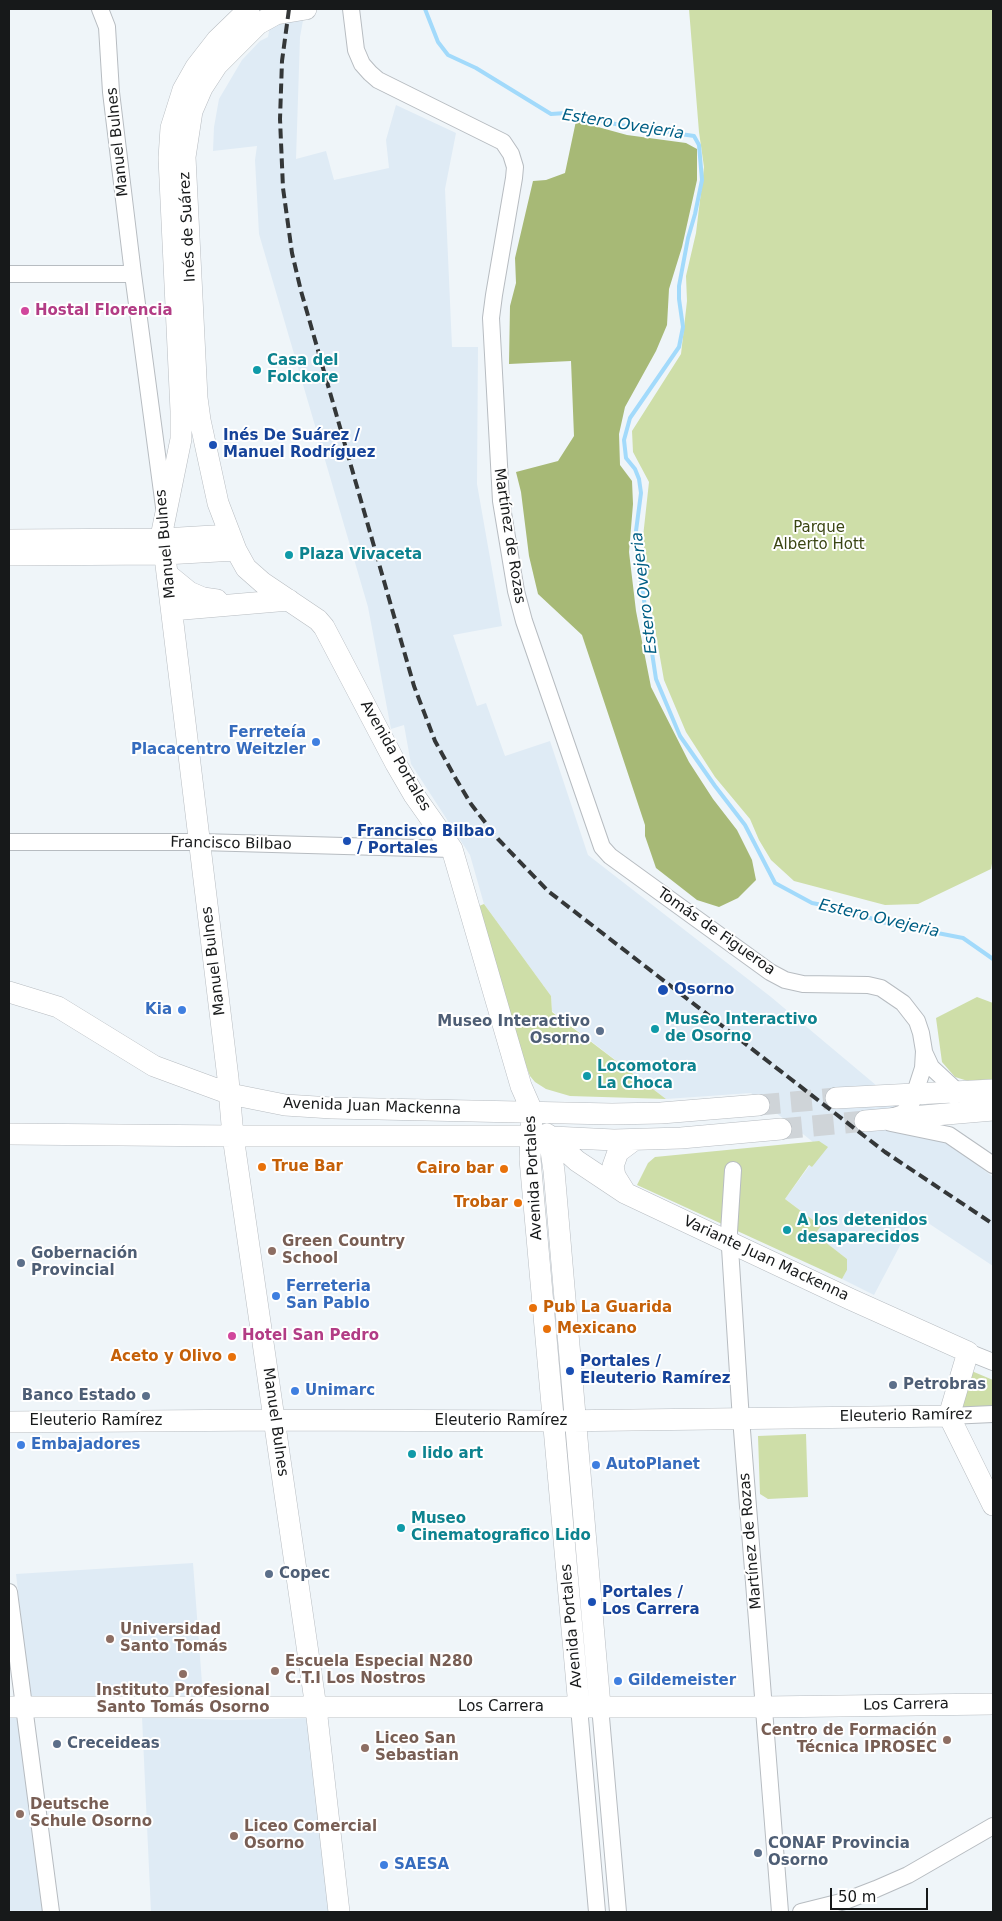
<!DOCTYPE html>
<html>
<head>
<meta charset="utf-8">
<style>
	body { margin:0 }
	#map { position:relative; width:1002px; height:1921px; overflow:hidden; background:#eff5f9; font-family:"DejaVu Sans",sans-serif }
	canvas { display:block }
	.frame { position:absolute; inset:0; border:10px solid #17191a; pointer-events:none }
	.scale { position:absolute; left:830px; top:1888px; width:98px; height:22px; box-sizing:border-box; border:2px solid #17191a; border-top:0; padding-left:6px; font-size:15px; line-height:18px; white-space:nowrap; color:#17191a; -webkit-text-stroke:4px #fff; paint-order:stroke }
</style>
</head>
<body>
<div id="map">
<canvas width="1002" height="1921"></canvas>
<div class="frame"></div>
<div class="scale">50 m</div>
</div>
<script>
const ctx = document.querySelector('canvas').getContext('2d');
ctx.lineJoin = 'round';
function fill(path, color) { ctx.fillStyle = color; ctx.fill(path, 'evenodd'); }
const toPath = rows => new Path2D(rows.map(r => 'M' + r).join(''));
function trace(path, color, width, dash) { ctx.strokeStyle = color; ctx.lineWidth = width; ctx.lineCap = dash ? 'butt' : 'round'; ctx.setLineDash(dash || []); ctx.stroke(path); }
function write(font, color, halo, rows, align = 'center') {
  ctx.font = font + ' "DejaVu Sans",sans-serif'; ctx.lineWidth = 4; ctx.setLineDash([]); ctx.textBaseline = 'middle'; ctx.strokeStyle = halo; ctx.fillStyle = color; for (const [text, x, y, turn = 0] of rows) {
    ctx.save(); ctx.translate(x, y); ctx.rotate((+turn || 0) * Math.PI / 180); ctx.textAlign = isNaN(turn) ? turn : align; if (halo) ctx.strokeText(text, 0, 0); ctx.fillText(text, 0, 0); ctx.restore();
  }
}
fill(toPath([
	[273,9,305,9,300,37,296,159,326,151,334,180,389,168,386,140,396,105,456,133,445,189,452,347,478,347,477,484,502,626,453,635,477,706,486,703,505,756,550,741,588,855,771,997,883,1091,993,1177,993,1266,916,1215,874,1295,842,1279,847,1270,847,1259,814,1234,821,1226,785,1199,810,1165,812,1167,819,1141,813,1142,751,1093,666,1099,552,1011,551,996,484,904,470,855,411,764,404,725,391,729,368,607,259,234,255,160,257,146,213,151,214,127,219,99,242,60,260,41,268,37],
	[193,1563,203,1697,30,1697,16,1574],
	[9,1715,18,1715,46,1912,9,1912],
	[142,1717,231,1720,309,1718,330,1912,151,1912]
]), '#dfebf5');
fill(toPath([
	[689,9,993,9,993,858,991,869,918,904,885,905,794,881,771,860,759,840,750,819,715,777,686,732,664,680,649,595,643,537,649,482,633,452,632,431,681,354,687,301,686,276,696,233,704,167,699,132],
	[484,904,551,996,552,1012,666,1099,570,1096,546,1089,535,1082,530,1076,525,1063,479,906],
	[977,997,993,1003,993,1079,968,1081,955,1077,942,1062,936,1018],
	[819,1141,828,1147,812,1167,809,1165,785,1199,821,1226,815,1234,847,1259,847,1270,842,1279,637,1185,648,1163,655,1157],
	[974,1372,993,1380,993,1411,957,1411,963,1375],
	[806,1434,808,1497,768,1499,760,1494,758,1436]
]), '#cedea8');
fill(toPath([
	[576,121,627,135,686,143,697,149,697,180,682,247,669,289,667,325,656,351,625,407,619,434,620,465,632,481,633,504,629,552,636,611,651,687,689,762,713,799,737,830,752,860,756,880,738,898,719,907,697,900,656,868,645,836,645,825,582,635,538,594,529,556,521,492,516,472,558,461,574,436,571,361,509,364,510,306,516,283,515,258,533,181,546,180,565,173]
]), '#a7b976');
trace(toPath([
	[425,9,438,42,448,55,476,68,551,114,566,113,620,125,694,136,699,145,702,180,695,214,688,238,679,286,679,299,683,327,679,347,630,418,624,440,626,458,635,469,639,479,641,493,636,531,637,554,656,679,680,736,715,786,745,825,775,883,812,903,838,908,886,923,963,938,993,959]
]), '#a2dafb', 4);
trace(toPath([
	[759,1105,836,1098],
	[781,1129,865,1121]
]), '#cfd4d8', 21, [21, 11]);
const minor = toPath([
	[100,9,107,27,111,92,133,274,164,507],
	[351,9,356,50,362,64,370,73,378,80,503,142,511,154,515,167,514,178,494,295,491,318,501,501,516,591,524,621,602,847,610,856,770,972,785,980,803,984,868,985,881,988,903,1003,917,1021,921,1033,924,1051,923,1068,912,1102,903,1113,891,1117],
	[9,274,133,274],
	[9,842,200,842,452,849],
	[924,1052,931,1067,958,1092,954,1096],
	[891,1123,949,1135,993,1165],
	[733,1170,729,1232,740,1405,780,1912],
	[968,1352,993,1362],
	[949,1416,993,1414],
	[9,1592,51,1912],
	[600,1706,618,1912],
	[579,1707,597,1912],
	[801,1912,845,1901,876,1889,908,1875,993,1826]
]);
const major = toPath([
	[249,9,217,40,196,67,183,90,171,128,169,158,181,411,181,439,162,532,228,1078,233,1136,316,1708,339,1912],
	[306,9,276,14,258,24,217,65,202,88,192,111,185,157,197,398,200,420,218,503,236,550,246,568,263,583,318,620,324,627,396,764,414,795,452,849,521,1086,532,1111,530,1159,579,1707],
	[9,540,163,539,230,535],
	[9,555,165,554,236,550],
	[167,574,189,592,203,598,217,600],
	[172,610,289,600],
	[9,992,58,1007,154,1066,230,1094,285,1105,332,1108,612,1114,661,1113,759,1105],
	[836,1098,993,1090],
	[865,1121,993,1110],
	[9,1134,233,1136,532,1136,614,1140,681,1138,781,1129],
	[547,1134,577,1161,625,1193,850,1299,968,1352,949,1416,993,1505],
	[549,1137,554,1171,600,1706],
	[625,1192,615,1176,613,1166,618,1152,634,1140],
	[9,1422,274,1420,554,1421,949,1416],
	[9,1707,764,1707,993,1704]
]);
trace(minor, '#b7bcc1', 18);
trace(major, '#b7bcc1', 22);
trace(minor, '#fff', 16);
trace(major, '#fff', 21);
trace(toPath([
	[289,9,282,61,280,119,283,188,292,253,301,291,414,686,435,741,456,779,471,804,498,839,548,891,885,1152,993,1224]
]), '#343738', 4, [10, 5]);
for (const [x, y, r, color] of [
	[25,311,5,"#d1479c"],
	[257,370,5,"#0f9aa8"],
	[213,445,5,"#1a4fb4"],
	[289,555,5,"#0f9aa8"],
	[316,742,5,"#3f7fe0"],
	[347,841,5,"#1a4fb4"],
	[663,990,6,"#1a4fb4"],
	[182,1010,5,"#3f7fe0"],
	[655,1029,5,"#0f9aa8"],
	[600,1031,5,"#5c6f8a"],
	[587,1076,5,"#0f9aa8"],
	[262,1167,5,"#e8710a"],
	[504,1169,5,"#e8710a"],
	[518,1203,5,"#e8710a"],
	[787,1230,5,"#0f9aa8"],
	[272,1251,5,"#8d6e63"],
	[21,1263,5,"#5c6f8a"],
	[276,1296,5,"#3f7fe0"],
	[533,1308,5,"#e8710a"],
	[547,1329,5,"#e8710a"],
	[232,1336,5,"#d1479c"],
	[232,1357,5,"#e8710a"],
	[570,1371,5,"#1a4fb4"],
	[893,1385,5,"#5c6f8a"],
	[295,1391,5,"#3f7fe0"],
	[146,1396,5,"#5c6f8a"],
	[21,1445,5,"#3f7fe0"],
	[412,1454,5,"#0f9aa8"],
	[596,1465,5,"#3f7fe0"],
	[401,1528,5,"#0f9aa8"],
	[269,1574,5,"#5c6f8a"],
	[592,1602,5,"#1a4fb4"],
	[110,1639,5,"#8d6e63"],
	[275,1671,5,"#8d6e63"],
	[183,1674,5,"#8d6e63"],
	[618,1681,5,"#3f7fe0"],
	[947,1740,5,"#8d6e63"],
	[57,1744,5,"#5c6f8a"],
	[365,1748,5,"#8d6e63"],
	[20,1814,5,"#8d6e63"],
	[234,1836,5,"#8d6e63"],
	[758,1853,5,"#5c6f8a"],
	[384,1865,5,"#3f7fe0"]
]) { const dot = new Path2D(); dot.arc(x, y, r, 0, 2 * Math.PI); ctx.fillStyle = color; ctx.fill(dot); trace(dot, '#fff', 2); }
write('15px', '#17191a', '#fff', [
	["Manuel Bulnes",118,142,-96],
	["Inés de Suárez",188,227,-93],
	["Martínez de Rozas",509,536,81],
	["Manuel Bulnes",166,544,-95],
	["Avenida Portales",395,756,60],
	["Francisco Bilbao",231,844,1],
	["Tomás de Figueroa",716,932,35],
	["Manuel Bulnes",214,961,-97],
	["Avenida Juan Mackenna",372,1107,2],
	["Avenida Portales",534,1178,-93],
	["Variante Juan Mackenna",766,1259,25],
	["Eleuterio Ramírez",906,1416,-1],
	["Eleuterio Ramírez",96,1421],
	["Eleuterio Ramírez",501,1421],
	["Manuel Bulnes",275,1422,82],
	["Martínez de Rozas",751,1541,-95],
	["Avenida Portales",572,1626,-95],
	["Los Carrera",906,1705,-1],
	["Los Carrera",501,1707]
]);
write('bold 15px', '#b23c85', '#fff', [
	["Hostal Florencia",35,311],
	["Hotel San Pedro",242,1336]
], 'left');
write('bold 15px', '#0d838f', '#fff', [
	["Casa del",267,361],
	["Folckore",267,378],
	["Plaza Vivaceta",299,555],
	["Museo Interactivo",665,1020],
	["de Osorno",665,1037],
	["Locomotora",597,1067],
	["La Choca",597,1084],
	["A los detenidos",797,1221],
	["desaparecidos",797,1238],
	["lido art",422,1454],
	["Museo",411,1519],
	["Cinematografico Lido",411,1536]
], 'left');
write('bold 15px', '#164399', '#fff', [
	["Inés De Suárez /",223,436],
	["Manuel Rodríguez",223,453],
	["Francisco Bilbao",357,832],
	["/ Portales",357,849],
	["Osorno",674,990],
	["Portales /",580,1362],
	["Eleuterio Ramírez",580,1379],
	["Portales /",602,1593],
	["Los Carrera",602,1610]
], 'left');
write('15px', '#3a4513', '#fff', [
	["Parque",819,528],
	["Alberto Hott",819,545]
]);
write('bold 15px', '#366cbe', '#fff', [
	["Ferreteía",306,733,"right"],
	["Placacentro Weitzler",306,750,"right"],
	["Kia",172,1010,"right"],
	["Ferreteria",286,1287],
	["San Pablo",286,1304],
	["Unimarc",305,1391],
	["Embajadores",31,1445],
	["AutoPlanet",606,1465],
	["Gildemeister",628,1681],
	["SAESA",394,1865]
], 'left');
write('bold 15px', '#4e5e75', '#fff', [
	["Museo Interactivo",590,1022,"right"],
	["Osorno",590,1039,"right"],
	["Gobernación",31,1254],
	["Provincial",31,1271],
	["Petrobras",903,1385],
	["Banco Estado",136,1396,"right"],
	["Copec",279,1574],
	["Creceideas",67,1744],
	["CONAF Provincia",768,1844],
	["Osorno",768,1861]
], 'left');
write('bold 15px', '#c56008', '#fff', [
	["True Bar",272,1167],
	["Cairo bar",494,1169,"right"],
	["Trobar",508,1203,"right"],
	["Pub La Guarida",543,1308],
	["Mexicano",557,1329],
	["Aceto y Olivo",222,1357,"right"]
], 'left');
write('bold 15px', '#785e54', '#fff', [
	["Green Country",282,1242],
	["School",282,1259],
	["Universidad",120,1630],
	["Santo Tomás",120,1647],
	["Escuela Especial N280",285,1662],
	["C.T.I Los Nostros",285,1679],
	["Instituto Profesional",183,1691,"center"],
	["Santo Tomás Osorno",183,1708,"center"],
	["Centro de Formación",937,1731,"right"],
	["Técnica IPROSEC",937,1748,"right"],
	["Liceo San",375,1739],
	["Sebastian",375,1756],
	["Deutsche",30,1805],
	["Schule Osorno",30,1822],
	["Liceo Comercial",244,1827],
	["Osorno",244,1844]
], 'left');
write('italic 16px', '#005f85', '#fff', [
	["Estero Ovejeria",623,125,9],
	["Estero Ovejeria",645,593,-97],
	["Estero Ovejeria",879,919,13]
]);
</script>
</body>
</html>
